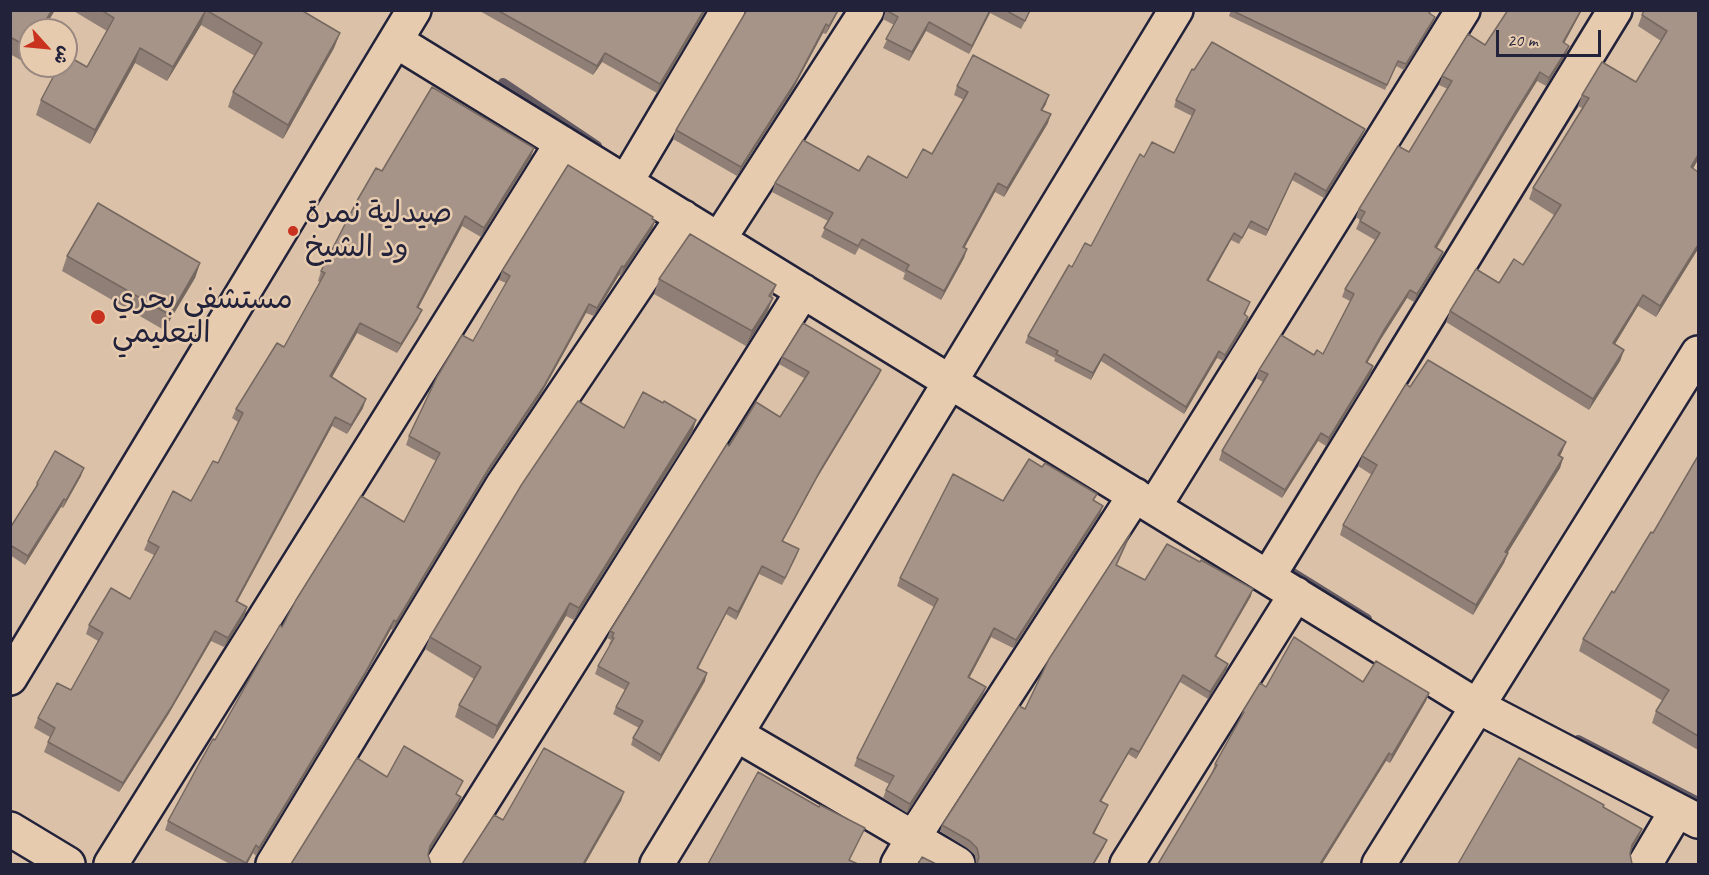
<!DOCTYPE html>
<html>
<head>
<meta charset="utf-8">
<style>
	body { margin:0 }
	#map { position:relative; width:1709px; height:875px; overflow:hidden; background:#dbc1a7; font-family:Caveat,"Playpen Sans Arabic",sans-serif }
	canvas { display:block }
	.frame { position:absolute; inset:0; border:12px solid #22223b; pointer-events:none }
	.north { position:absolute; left:18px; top:18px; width:60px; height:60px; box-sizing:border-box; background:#e7cbae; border:2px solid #988780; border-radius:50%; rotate:117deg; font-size:16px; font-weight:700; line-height:24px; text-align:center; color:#22223b }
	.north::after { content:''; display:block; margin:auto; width:21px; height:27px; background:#c8321e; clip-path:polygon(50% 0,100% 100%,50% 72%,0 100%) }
	.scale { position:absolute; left:1496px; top:30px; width:105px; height:27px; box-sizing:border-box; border:3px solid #22223b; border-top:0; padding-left:8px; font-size:18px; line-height:21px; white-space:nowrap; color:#22223b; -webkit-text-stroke:4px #e7cbae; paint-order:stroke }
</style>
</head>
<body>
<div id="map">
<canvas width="1709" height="875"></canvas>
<div class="frame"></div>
<div class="north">ش</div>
<div class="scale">20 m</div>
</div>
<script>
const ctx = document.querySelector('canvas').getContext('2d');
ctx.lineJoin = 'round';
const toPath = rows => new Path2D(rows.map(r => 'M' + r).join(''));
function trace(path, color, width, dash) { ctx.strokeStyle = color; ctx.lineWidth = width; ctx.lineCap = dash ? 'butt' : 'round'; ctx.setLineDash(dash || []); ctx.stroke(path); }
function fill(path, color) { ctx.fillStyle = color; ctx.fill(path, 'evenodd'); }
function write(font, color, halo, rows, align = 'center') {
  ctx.font = font + ' Caveat,"Playpen Sans Arabic",sans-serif'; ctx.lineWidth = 5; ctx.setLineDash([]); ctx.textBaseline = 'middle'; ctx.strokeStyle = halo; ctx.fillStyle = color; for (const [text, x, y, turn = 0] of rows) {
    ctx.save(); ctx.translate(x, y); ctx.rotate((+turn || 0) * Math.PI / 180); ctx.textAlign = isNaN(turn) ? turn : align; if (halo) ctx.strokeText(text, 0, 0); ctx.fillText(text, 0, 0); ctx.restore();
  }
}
trace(toPath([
	[503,83,597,146],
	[1280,565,1367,619],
	[1578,740,1698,802]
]), '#655b63', 10);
const street = toPath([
	[396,41,1477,706,1698,821],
	[626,182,728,10],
	[719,239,867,10],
	[1154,507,1463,10],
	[1268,577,1615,10],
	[10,678,414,10],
	[736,734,958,864],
	[111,864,562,143],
	[273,864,502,486,683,217],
	[443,864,803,291],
	[657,864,1176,10],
	[898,864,913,838,1135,495],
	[1127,864,1296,594],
	[1379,864,1698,353],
	[1645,864,1677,810]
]);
const highway = toPath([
	[10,829,68,864]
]);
trace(street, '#22223b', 38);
trace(highway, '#22223b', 38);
trace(street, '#e7cbae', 33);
trace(highway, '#e7cbae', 33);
fill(toPath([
	[10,10,55,10,43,30,30,30,30,53,24,62,10,54],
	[72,10,301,10,340,33,334,48,283,139,228,107,233,92,255,56,201,25,167,81,135,63,90,144,36,115,41,100,87,67,107,31],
	[478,10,706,10,657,93,602,62,593,75],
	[746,10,839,10,826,34,823,33,793,89,737,176,673,139,676,130,746,14],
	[886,10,1031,10,1021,29,990,13,969,54,926,31,909,61,883,48,894,25,883,19],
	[1231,10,1431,10,1430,14,1435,17,1433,22,1404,70,1396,66,1385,90,1229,16],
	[1508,10,1582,10,1564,43,1569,46,1566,54,1546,86,1537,81,1505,133,1437,248,1443,252,1440,260,1414,302,1407,298,1381,339,1367,363,1373,366,1370,375,1326,446,1318,441,1282,498,1219,460,1222,451,1263,382,1256,378,1259,370,1314,355,1323,354,1350,301,1342,297,1345,289,1375,240,1356,229,1360,220,1356,217,1359,209,1409,152,1448,89,1439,85,1442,76,1485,45],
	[1698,10,1693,169,1698,249,1656,317,1638,306,1615,344,1624,350,1620,361,1589,410,1446,322,1450,311,1499,283,1523,265,1554,215,1529,199,1533,188,1582,108,1578,106,1582,95,1636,82,1661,41,1638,26,1642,15],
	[957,86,1046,104,1042,110,1048,123,1004,197,995,192,964,248,967,249,964,258,941,300,903,279,905,273,859,248,855,255,821,237,828,221,772,192,775,183,859,171,907,178,932,154,964,100,954,95],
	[1176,100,1365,129,1362,136,1324,198,1292,180,1266,236,1248,228,1239,244,1231,240,1208,281,1250,302,1245,315,1248,317,1246,324,1223,361,1217,358,1184,414,1101,361,1091,380,1054,361,1055,358,1025,343,1028,336,1072,267,1091,246,1144,157,1174,153,1192,116,1174,107],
	[531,157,481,237,462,226,418,308,418,319,397,353,357,333,332,377,363,408,347,434,332,426,237,602,247,607,244,617,224,647,211,641,168,715,119,792,44,752,50,737,34,728,38,718,71,690,98,641,86,634,89,625,130,599,154,555,144,550,148,541,191,501,218,463,238,422,232,418,236,409,284,347,320,282,318,281,321,271,382,171],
	[653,219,655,221,652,229,621,276,619,275,594,316,586,313,541,394,486,476,393,630,391,629,362,681,256,856,253,853,247,864,230,864,165,830,168,821,215,740,282,627,404,522,436,461,406,445,409,436,473,341,506,283,499,280,502,271],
	[67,256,200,263,195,278,164,330,62,271],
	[659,279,776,285,767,313,746,346,654,294],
	[782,357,881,370,878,377,817,478,783,541,799,549,782,585,759,574,736,620,726,614,698,669,705,681,659,762,631,745,633,738,639,728,613,714,616,707,625,690,595,674,598,666,610,645,609,644,611,640,607,638,610,631,729,446,780,417,804,378,779,364],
	[1410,387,1566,442,1560,456,1563,458,1560,468,1507,553,1508,553,1504,563,1473,615,1340,535,1343,525,1372,475,1358,466,1362,456],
	[696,420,692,433,574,620,566,616,493,739,455,717,459,705,474,679,425,649,430,637,624,428],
	[1698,456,1698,750,1652,723,1656,711,1663,701,1579,651,1583,639,1653,533],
	[1042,467,1097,494,1094,500,1100,514,1013,648,991,637,969,678,983,695,907,813,883,798,886,790,889,784,854,766,857,758,934,607,897,586,900,578,1003,501],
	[81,476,63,508,61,507,25,565,10,555,10,528,34,492,37,483],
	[1128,541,1117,565,1145,580,1251,596,1216,657,1226,671,1208,699,1180,682,1136,759,1128,754,1101,801,1105,812,1094,833,1104,847,1094,864,976,864,975,855,967,848,940,831,942,825,1025,709],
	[1363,682,1429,693,1426,701,1390,763,1386,761,1322,864,1158,864,1212,772,1215,764,1240,719,1243,711,1266,687]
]), '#907f76');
fill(toPath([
	[52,10,55,10,43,30,40,30],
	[206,10,201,25,167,81,173,67],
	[704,10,706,10,657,93,660,84],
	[838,10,839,10,826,34,829,26],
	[990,10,991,10,990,13,969,54,972,46],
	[1581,10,1582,10,1560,51,1563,42],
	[1435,17,1433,22,1404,70,1406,64],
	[929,22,926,31,909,61,912,52],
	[826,24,823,33,793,89,737,176,741,167],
	[340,33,334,48,283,139,288,125],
	[1569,46,1566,54,1546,86,1549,78],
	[30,48,30,53,24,62],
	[140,48,135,63,90,144,95,130],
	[605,53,602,62,593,75,597,66],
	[1540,72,1537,81,1505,133,1432,255,1435,247,1508,124],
	[1049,95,1046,104,1038,118,1041,110],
	[1051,114,1048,123,1004,197,1007,188],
	[1365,129,1362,136,1324,198,1326,191],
	[534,148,531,157,481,237,484,228],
	[1698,155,1698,160,1687,179,1691,167],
	[1295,173,1292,180,1266,236,1268,230],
	[998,183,995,192,960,256,963,247],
	[465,216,462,226,414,316,417,307],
	[655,221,652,229,621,276,624,267],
	[1234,233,1231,240,1205,287,1207,280],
	[1698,245,1698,249,1656,317,1660,306],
	[967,249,964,258,941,300,944,291],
	[1443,252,1440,260,1414,302,1417,294],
	[200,263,195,278,164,330,170,315],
	[622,266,619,275,594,316,597,308],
	[1410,290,1407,298,1381,339,1363,370,1366,362,1384,330],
	[1643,295,1638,306,1609,354,1613,343],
	[773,298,767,313,746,346,752,331],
	[589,304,586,313,541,394,486,476,393,630,396,622],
	[422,310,418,319,397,353,401,344],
	[1248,317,1246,324,1223,361,1225,355],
	[360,323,357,333,327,386,330,376],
	[1624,350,1620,361,1589,410,1593,399],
	[1219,351,1217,358,1184,414,1186,407],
	[1104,354,1101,361,1091,380,1093,373],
	[1373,366,1370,375,1326,446,1329,438],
	[881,370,878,377,817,478,779,548,782,541,820,471],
	[366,399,363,408,347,434,351,425],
	[335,417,332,426,232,611,236,601],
	[696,420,692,433,574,620,579,608],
	[1321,433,1318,441,1282,498,1285,490],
	[1566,442,1562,452,1554,465,1558,455],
	[1563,458,1560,468,1502,562,1505,552],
	[84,468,81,476,63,508,66,500],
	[64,499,61,507,25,565,28,556],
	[1103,506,1100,514,1013,648,1016,640],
	[799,549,796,557,782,585,785,578],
	[1508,553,1504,563,1473,615,1476,605],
	[762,566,759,574,736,620,738,612],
	[1253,589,1251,596,1212,663,1215,656],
	[570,603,566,616,493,739,497,726],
	[247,607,244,617,224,647,228,638],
	[729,607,726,614,694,675,697,668],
	[394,620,391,629,362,681,256,856,259,848],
	[994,628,991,637,965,686,968,677],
	[215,631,211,641,168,715,119,792,123,783],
	[1228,664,1226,671,1208,699,1210,692],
	[707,673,705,681,659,762,661,755],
	[1183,675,1180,682,1136,759,1139,752],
	[986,687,983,695,907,813,910,804],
	[1429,693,1426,701,1390,763,1392,755],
	[1131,748,1128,754,1098,807,1100,801],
	[1389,753,1386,761,1322,864,1320,864],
	[624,792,621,801,585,864,583,864],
	[461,797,458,806,427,855,430,846],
	[1108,805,1105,812,1091,840,1093,833],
	[1642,829,1638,839,1629,854,1632,845],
	[1107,840,1104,847,1094,864,1093,864],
	[256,845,253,853,247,864,245,864]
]), '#756860');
const building = toPath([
	[10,10,52,10,40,30,30,30,30,48,10,37,10,10],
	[101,10,206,10,173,67,140,48,95,130,41,100,59,66,66,66,66,55,87,67,114,18,101,10],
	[206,10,301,10,340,33,288,125,233,92,262,43,206,10],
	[497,10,704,10,660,84,605,53,597,66,497,10],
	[747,10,838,10,829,26,826,24,796,81,741,167,676,130,747,10],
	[990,10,972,46,929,22,912,52,886,39,898,17,886,10,990,10],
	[1005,10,1030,10,1025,21,1005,10],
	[1231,10,1431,10,1429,13,1435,17,1406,64,1398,61,1387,85,1231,10],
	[1508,10,1581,10,1563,42,1569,46,1549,78,1540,72,1508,124,1435,247,1443,252,1417,294,1410,290,1384,330,1366,362,1373,366,1329,438,1321,433,1285,490,1222,451,1268,374,1259,370,1281,335,1314,355,1317,350,1323,354,1354,294,1345,289,1380,233,1360,221,1365,212,1359,209,1398,146,1409,152,1452,81,1442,76,1468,34,1485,45,1508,10],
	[1644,10,1698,10,1698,155,1691,167,1698,172,1698,245,1660,306,1643,295,1613,343,1624,350,1593,399,1450,311,1476,269,1499,283,1514,259,1523,265,1561,205,1533,188,1589,98,1582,95,1602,62,1636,82,1667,31,1642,15,1644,10],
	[1212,42,1365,129,1326,191,1295,173,1268,230,1251,221,1242,238,1234,233,1207,280,1250,302,1244,314,1248,317,1225,355,1219,351,1186,407,1104,354,1093,373,1056,354,1058,351,1028,336,1069,265,1072,267,1085,243,1091,246,1140,154,1144,157,1152,142,1174,153,1195,110,1176,100,1192,69,1194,70,1212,42],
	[973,55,1049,95,1041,110,1051,114,1007,188,998,183,963,247,967,249,944,291,906,270,909,265,862,239,858,246,824,228,833,213,775,183,803,140,859,171,868,156,907,178,923,149,932,154,968,92,957,86,973,55],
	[432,87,534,148,484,228,465,216,417,307,422,310,401,344,360,323,330,376,366,399,351,425,335,417,236,601,247,607,228,638,215,631,172,706,123,783,48,742,55,728,38,718,57,683,71,690,103,633,89,625,111,588,130,599,159,547,148,541,173,491,191,501,213,461,218,463,243,413,236,409,277,343,284,347,325,273,321,271,358,199,376,168,382,171,432,87],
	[568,165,653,217,652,219,655,221,624,267,622,266,597,308,589,304,544,386,489,468,396,622,394,620,365,673,259,848,256,845,246,863,168,821,199,764,213,739,215,740,280,625,282,627,296,600,361,496,404,522,440,453,409,436,437,377,462,335,473,341,510,276,502,271,568,165],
	[98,203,200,263,170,315,67,256,98,203],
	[690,234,776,285,769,296,773,298,752,331,659,279,690,234],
	[803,323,881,370,820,471,782,541,799,549,785,578,762,566,738,612,729,607,697,668,707,673,661,755,633,738,643,721,616,707,629,683,598,666,614,638,612,637,614,633,610,631,727,444,729,446,756,402,780,417,809,372,782,357,803,323],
	[1428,360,1566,442,1558,455,1563,458,1505,552,1508,553,1476,605,1343,525,1377,465,1362,456,1406,384,1410,387,1428,360],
	[643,392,663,403,664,401,696,420,579,608,570,603,497,726,459,705,481,667,430,637,522,484,578,401,624,428,643,392],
	[55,451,84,468,66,500,64,499,28,556,10,545,10,528,38,484,37,483,55,451],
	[1698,456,1698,736,1656,711,1669,690,1583,639,1612,591,1614,593,1651,532,1653,533,1698,456],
	[1029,459,1042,467,1045,463,1097,494,1093,500,1103,506,1016,640,994,628,968,677,986,687,910,804,886,790,894,776,857,758,938,599,900,578,953,474,1003,501,1029,459],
	[1130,534,1116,565,1145,580,1167,544,1200,562,1201,560,1253,589,1215,656,1228,664,1210,692,1183,675,1139,752,1131,748,1100,801,1108,805,1093,833,1107,840,1093,864,977,864,979,857,977,848,970,841,942,825,1019,706,1025,709,1049,659,1130,534],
	[1294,637,1363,682,1376,661,1429,693,1392,755,1389,753,1320,864,1158,864,1217,765,1215,764,1244,712,1243,711,1260,683,1266,687,1294,637],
	[404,746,463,781,456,794,461,797,430,846,428,855,431,864,291,864,357,758,387,777,404,746],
	[544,748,624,792,583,864,462,864,494,815,503,820,544,748],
	[1519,758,1604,805,1603,807,1642,829,1632,845,1630,854,1632,864,1458,864,1519,758],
	[758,772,819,807,820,805,865,828,849,860,858,864,708,864,758,772],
	[922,857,936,864,918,864,922,857]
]);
fill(building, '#a79489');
trace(building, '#756860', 1.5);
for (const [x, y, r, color] of [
	[293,231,6,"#c8321e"],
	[98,317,8,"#c8321e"]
]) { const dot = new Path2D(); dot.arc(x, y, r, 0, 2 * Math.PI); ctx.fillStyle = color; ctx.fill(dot); trace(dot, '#e7cbae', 2); }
write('30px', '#22223b', '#e7cbae', [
	["صيدلية نمرة",305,214],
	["ود الشيخ",305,248],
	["مستشفى بحري",112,300],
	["التعليمي",112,334]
], 'left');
</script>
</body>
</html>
